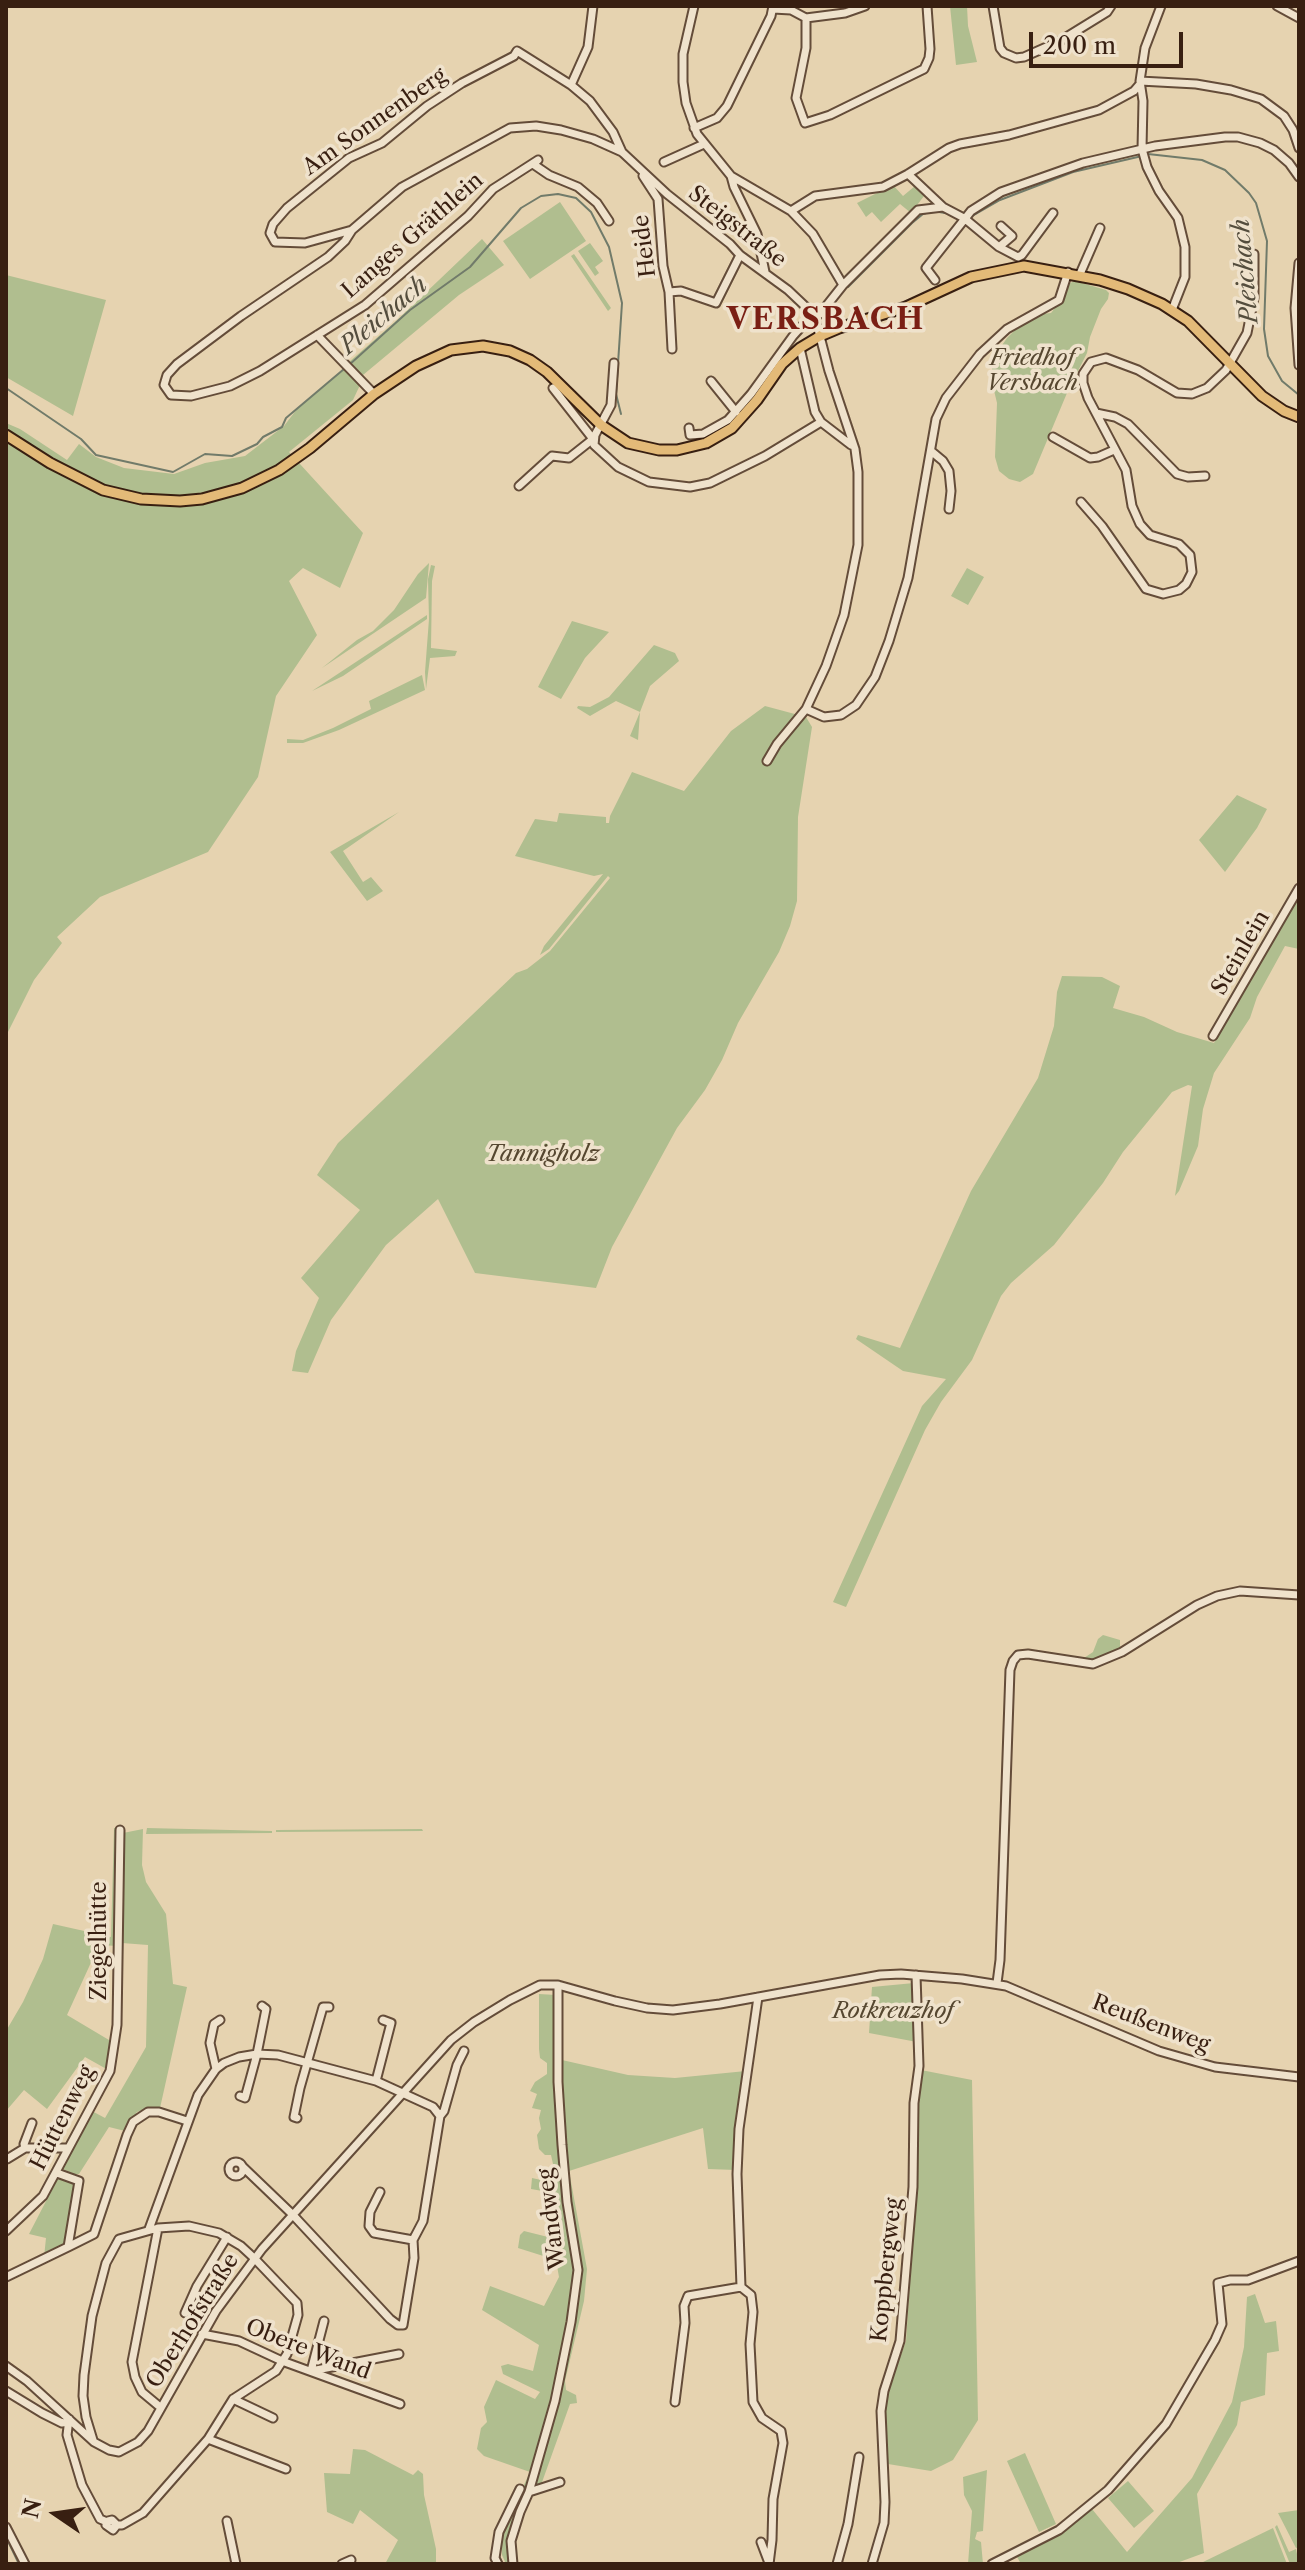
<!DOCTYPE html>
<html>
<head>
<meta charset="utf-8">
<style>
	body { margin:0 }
	#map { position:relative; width:1305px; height:2570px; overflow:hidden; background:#e6d3b0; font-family:"Libre Caslon Text",serif }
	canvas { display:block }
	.frame { position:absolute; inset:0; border:8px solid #381f11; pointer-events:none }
	.north { position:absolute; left:16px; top:2474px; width:80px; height:80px; -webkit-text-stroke:6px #efe2cc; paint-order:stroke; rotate:283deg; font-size:22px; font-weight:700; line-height:32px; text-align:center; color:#381f11 }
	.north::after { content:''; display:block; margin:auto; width:28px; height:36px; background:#381f11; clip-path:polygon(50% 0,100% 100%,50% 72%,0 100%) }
	.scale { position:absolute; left:1029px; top:32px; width:154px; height:36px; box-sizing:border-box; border:4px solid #381f11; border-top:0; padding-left:10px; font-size:24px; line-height:28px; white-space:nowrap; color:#381f11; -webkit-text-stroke:6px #efe2cc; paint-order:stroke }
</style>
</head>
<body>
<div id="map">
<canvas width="1305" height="2570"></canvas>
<div class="frame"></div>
<div class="north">N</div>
<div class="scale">200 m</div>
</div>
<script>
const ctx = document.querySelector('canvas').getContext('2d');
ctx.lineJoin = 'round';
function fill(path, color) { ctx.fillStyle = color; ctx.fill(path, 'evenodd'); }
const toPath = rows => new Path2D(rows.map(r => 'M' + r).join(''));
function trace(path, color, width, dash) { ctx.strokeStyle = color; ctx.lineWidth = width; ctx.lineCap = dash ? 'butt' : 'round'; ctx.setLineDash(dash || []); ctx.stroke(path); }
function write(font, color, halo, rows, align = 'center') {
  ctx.font = font + ' "Libre Caslon Text",serif'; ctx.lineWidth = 7; ctx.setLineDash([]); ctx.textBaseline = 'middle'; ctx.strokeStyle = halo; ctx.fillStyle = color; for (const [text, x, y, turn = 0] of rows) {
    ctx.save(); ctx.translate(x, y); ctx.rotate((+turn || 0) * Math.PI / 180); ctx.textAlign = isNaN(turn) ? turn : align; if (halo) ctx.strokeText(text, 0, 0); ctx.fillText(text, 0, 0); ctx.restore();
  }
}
fill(toPath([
	[950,6,967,6,968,26,977,62,956,65],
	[893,185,903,196,915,186,924,196,911,213,900,204,881,222,872,212,866,217,857,203],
	[560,202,586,241,530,279,503,241],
	[482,239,504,265,459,295,363,375,349,362,396,321],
	[590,243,603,261,595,267,599,273,595,276,578,251],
	[574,254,611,308,608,311,571,256],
	[6,275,106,300,73,416,6,377],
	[1075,281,1106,290,1109,293,1108,299,1101,309,1090,337,1087,353,1067,393,1033,474,1020,482,1009,479,999,471,995,457,997,403,992,382,992,360,1007,338,1015,330,1041,314,1051,313,1063,298,1070,283],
	[345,368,360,385,353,400,289,452,363,533,340,588,303,568,289,581,317,635,276,696,258,777,208,852,100,897,57,937,62,943,34,980,6,1036,6,423,20,429,67,460,79,444,96,457,124,468,174,474,205,463,245,456,284,426,297,409],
	[429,563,426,598,322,668,357,640,373,631,394,610,418,574],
	[431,565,435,566,432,581,431,648,457,651,455,656,430,658,426,689,425,672,429,619,428,579],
	[967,568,984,577,968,605,951,596],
	[427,615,427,619,343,676,312,691],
	[572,621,609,632,585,658,561,699,538,687],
	[654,645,675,653,679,661,650,686,640,712,638,740,630,736,640,712,616,701,590,716,577,708,578,706,590,707,609,697],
	[422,675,425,690,339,730,303,743,287,743,287,739,303,740,333,728,371,709,369,701],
	[765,706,806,717,812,727,798,817,797,901,790,926,779,952,738,1023,722,1060,705,1090,677,1128,612,1247,596,1288,475,1273,438,1199,386,1245,331,1320,308,1373,292,1371,296,1351,319,1298,301,1278,360,1210,317,1175,338,1143,516,973,527,969,550,951,610,878,608,876,549,949,540,955,544,946,603,874,594,876,515,856,535,819,557,822,559,813,606,817,606,823,609,823,610,816,632,772,684,791,731,731],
	[1237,795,1267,809,1257,828,1225,872,1199,840],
	[399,812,343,851,363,882,371,877,383,891,367,901,330,852],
	[1299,886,1299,949,1285,946,1257,997,1250,1018,1214,1073,1203,1109,1198,1146,1179,1191,1175,1196,1192,1086,1188,1085,1172,1092,1123,1152,1103,1183,1054,1245,1011,1283,1001,1296,972,1360,941,1402,925,1430,846,1607,833,1602,922,1406,946,1379,903,1371,856,1339,858,1335,900,1348,971,1191,1038,1078,1054,1026,1057,992,1062,976,1102,977,1120,986,1113,1008,1144,1017,1177,1032,1214,1043],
	[1103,1635,1120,1640,1120,1649,1093,1662,1026,1650,1084,1658,1093,1652,1098,1639],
	[114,1828,117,1828,118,1946,99,1945,67,2015,114,2043,110,2071,85,2057,47,2109,24,2090,6,2111,6,2031,23,2002,43,1959,53,1924,111,1937],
	[147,1828,272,1831,272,1833,146,1834],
	[143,1829,142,1865,146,1882,166,1914,173,1984,187,1987,160,2108,148,2108,137,2112,125,2131,109,2127,79,2174,74,2174,61,2168,90,2110,105,2118,146,2047,148,1945,122,1943,123,1833],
	[422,1829,423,1831,276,1832,276,1830],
	[914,1983,917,2042,869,2033,872,1987],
	[539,1994,556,1995,557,2083,562,2086,562,2060,628,2075,675,2078,746,2071,736,2170,708,2169,703,2128,569,2171,587,2269,584,2301,565,2381,566,2390,576,2395,577,2403,570,2404,541,2485,528,2492,514,2523,512,2564,506,2564,502,2555,502,2539,507,2521,530,2472,484,2456,477,2449,481,2428,487,2422,484,2407,496,2380,535,2399,540,2392,503,2374,501,2366,508,2364,533,2371,539,2345,482,2310,490,2286,544,2306,559,2277,556,2260,518,2248,520,2235,524,2231,548,2237,545,2213,554,2213,558,2208,554,2193,531,2189,532,2178,541,2180,543,2175,550,2171,553,2164,551,2155,545,2155,539,2149,537,2135,541,2129,539,2118,541,2110,532,2108,537,2094,530,2091,535,2082,547,2074,547,2063,540,2058,539,2049],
	[921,2070,972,2080,978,2420,953,2460,931,2471,888,2464,885,2398,906,2341,917,2177,917,2111],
	[63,2177,66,2181,71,2179,75,2185,66,2244,44,2257,46,2238,29,2234,58,2178],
	[1255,2294,1265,2323,1276,2321,1279,2351,1267,2353,1265,2395,1241,2402,1237,2425,1197,2494,1204,2553,1174,2564,1021,2564,1016,2555,1062,2533,1092,2509,1127,2552,1192,2478,1232,2402,1244,2347,1247,2297],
	[353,2449,365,2450,413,2475,418,2470,423,2474,424,2495,436,2549,436,2564,385,2564,398,2540,360,2510,353,2524,327,2512,324,2473,350,2474],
	[1025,2453,1056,2524,1039,2532,1007,2461],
	[987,2470,983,2531,977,2532,975,2539,981,2542,983,2564,968,2564,972,2511,964,2495,963,2477],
	[1128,2481,1154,2511,1134,2528,1108,2498],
	[1299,2510,1299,2547,1296,2548,1278,2513],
	[1277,2525,1289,2552,1296,2549,1299,2564,1290,2564,1275,2527],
	[1273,2528,1287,2564,1201,2563]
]), '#b0be8f');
trace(toPath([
	[1148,154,1202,160,1225,170,1249,193,1256,203,1267,241,1264,329,1268,356,1282,381,1299,395],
	[974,215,1000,200,1073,172,1142,156],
	[848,287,912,223,923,214,933,211,945,213],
	[349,365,410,310,470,267,521,208,541,196,558,194,576,198,591,212,609,247,622,303,616,394,621,414],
	[6,388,81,439,96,455,173,472,205,454,232,456,257,444,263,437,282,427,286,418,344,369],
	[6,2537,19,2564]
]), '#717b6a', 2);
const minor = toPath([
	[694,6,683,54,683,82,686,103,697,134,731,176,734,187,757,234,765,272],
	[993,6,1000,48,1004,53,1016,58,1024,57,1060,41,1107,12,1111,6],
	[1161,6,1145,48,1140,81,1143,101,1142,149,1147,167,1159,191,1178,218,1185,247,1185,277,1172,310],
	[1277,6,1299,18],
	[773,9,791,10,806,18,845,13,865,6],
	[806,18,806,48,796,98,805,123,830,115,924,69,929,58,930,49,927,6],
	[1140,81,1196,84,1231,90,1261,99,1284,116,1293,130,1299,148],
	[571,85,588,47,593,6],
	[694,128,717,118,727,106,771,16,773,6],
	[538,160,493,189,468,216,365,305,260,371,230,386,191,396,171,395,164,385,167,375,177,364,241,316,328,257,345,241,352,230,402,187,510,128,536,126,561,130,593,139,622,152,667,194,730,244,740,255,788,290,807,308,817,325,829,371,855,449,858,472,858,545,844,615,826,666,806,709,777,744,767,761],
	[664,162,704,144],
	[533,164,549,175,578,187,597,203,609,221],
	[908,174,943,207],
	[643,176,658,199,663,266,669,292,672,349],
	[731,176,791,211,813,234,843,285],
	[791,211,815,196,883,187,908,174,949,148,960,144,1009,135,1099,110,1134,91,1140,84],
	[352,230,305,243,275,242,270,233,273,224,287,208,349,158,382,143,427,106,462,83,514,56,517,51,571,85,590,101,613,132,622,152],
	[999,247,1012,236,1001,226],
	[1299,263,1295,308,1299,365],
	[1080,274,1100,228],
	[935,280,926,268,971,211,1001,192,1083,163,1155,146,1225,137,1238,137,1260,143,1274,150,1289,163,1299,177],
	[669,292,681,291,716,303,740,255],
	[317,335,374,394],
	[800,348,815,412,821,422,851,445],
	[614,363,611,405,595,435,594,445,618,467,649,482,690,487,710,483,765,456,821,422],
	[711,381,736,412],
	[1096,413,1115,417,1128,424,1177,474,1188,477,1205,476],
	[689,428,690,435,703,434,728,420,751,394,793,336,803,325,820,314,843,285,918,210,943,207,964,218,999,247,1018,257,1022,255,1053,213],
	[1053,437,1090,458,1098,457,1114,450],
	[931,451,943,461,949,471,951,491,949,509],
	[519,486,552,456,569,458,593,439,553,388],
	[1081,502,1102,526,1146,589,1163,594,1179,590,1186,584,1192,572,1190,555,1179,544,1150,535,1140,524,1132,506,1126,470,1088,398,1083,383,1083,374,1091,362,1106,358,1138,370,1177,393,1192,394,1207,388,1226,370,1247,333,1254,298,1254,254],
	[806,709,824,717,841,715,856,705,875,677,889,641,908,578,936,419,946,398,980,354,1007,329,1059,300,1068,272],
	[1213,1036,1299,888],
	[997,1983,1000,1960,1010,1670,1013,1661,1018,1655,1028,1654,1093,1664,1122,1652,1197,1605,1217,1596,1240,1591,1299,1595],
	[758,1997,739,2129,737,2174,741,2287,751,2295,753,2312,750,2344,753,2402,762,2418,781,2431,783,2443,773,2499,772,2540,769,2564],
	[216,2069,210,2043,214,2024,220,2020],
	[376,2081,391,2023,383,2020],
	[240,2096,245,2098,257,2054,266,2009,262,2006],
	[440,2116,444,2111,457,2065,464,2051],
	[297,2118,294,2117,300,2088,323,2007,329,2007],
	[32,2123,24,2144,25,2148,68,2148],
	[7,2159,25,2148],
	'229 2169a7 7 0 1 1 14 0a7 7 0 1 1-14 0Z',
	[57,2173,79,2181,68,2247,94,2234,127,2135,133,2122,148,2112,159,2112,187,2121],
	[380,2192,370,2212,369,2226,374,2233,413,2240],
	[158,2228,132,2362,135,2377,142,2392,160,2407],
	[149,2229,198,2095,216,2069,224,2063,239,2057,257,2054,278,2055,376,2081,433,2107,440,2116,423,2221,413,2240,414,2258,403,2325,398,2325,390,2319,292,2214,243,2167],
	[6,2231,43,2196,110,2071,117,2025,120,1830],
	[6,2277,68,2247],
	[185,2313,197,2286,227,2237],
	[324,2321,311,2371,399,2354],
	[202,2334,239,2341,282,2361,400,2404],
	[6,2366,27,2381,94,2442,109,2450,119,2452,138,2442,148,2431,216,2311,262,2249,451,2040,474,2022,510,2000,540,1985,558,1985,615,2001,647,2008,673,2010,720,2004,880,1975,901,1974,962,1979,1006,1986,1159,2051,1215,2067,1299,2077],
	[6,2391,42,2413,62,2423,67,2422],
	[233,2399,273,2418],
	[675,2402,685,2323,684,2306,688,2296,741,2287],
	[69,2419,67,2435,82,2485,100,2519,107,2522],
	[208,2439,286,2469],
	[93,2440,86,2417,83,2396,84,2375,92,2316,106,2263,119,2239,158,2228,189,2226,219,2233,241,2246,254,2258,297,2303,298,2315,287,2354,276,2371,233,2399,208,2439,143,2513,122,2525,117,2525,112,2520,108,2521,106,2525,113,2530,117,2525],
	[529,2492,560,2482],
	[227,2521,236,2564],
	[6,2527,25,2564],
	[761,2542,769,2563],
	[342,2564,351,2560],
	[498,2564,495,2558,499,2532,520,2489],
	[513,2564,511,2541,520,2512,529,2492,555,2401,571,2322,578,2270,567,2202,562,2145,558,2082,558,1985],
	[837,2564,848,2524,859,2457],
	[872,2564,884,2523,885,2502,881,2411,884,2391,900,2341,913,2187,914,2103,919,2066,916,1975],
	[992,2564,1059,2530,1108,2490,1166,2424,1215,2340,1222,2324,1218,2283,1230,2280,1248,2280,1299,2261]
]);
const major = toPath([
	[6,435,50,463,103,490,141,499,180,501,202,499,242,488,279,470,310,448,374,394,416,366,451,350,483,346,510,351,530,360,547,372,601,425,628,443,659,450,677,450,706,443,732,428,757,400,782,364,800,348,820,336,839,328,906,307,971,277,1024,266,1100,280,1128,289,1162,304,1188,321,1262,396,1284,411,1299,417]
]);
trace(minor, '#644c39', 11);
trace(major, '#381f11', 13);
trace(minor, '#efe2cc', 7);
trace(major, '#e3ba78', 9);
write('22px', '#381f11', '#efe2cc', [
	["Am Sonnenberg",375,122,-35],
	["Steigstraße",737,227,38],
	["Langes Gräthlein",413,236,-41],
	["Heide",645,246,-97],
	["Steinlein",1241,953,-60],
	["Ziegelhütte",100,1941,-90],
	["Reußenweg",1151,2024,21],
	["Hüttenweg",63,2118,-63],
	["Wandweg",552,2219,-97],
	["Koppbergweg",887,2270,-84],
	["Oberhofstraße",193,2321,-58],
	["Obere Wand",308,2350,21]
]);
write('italic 22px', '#564730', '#efe2cc', [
	["Friedhof",1032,359],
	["Versbach",1032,384],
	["Tannigholz",543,1155],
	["Rotkreuzhof",893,2012]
]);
write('italic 24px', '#544d3d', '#efe2cc', [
	["Pleichach",1246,271,-95],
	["Pleichach",384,316,-40]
]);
ctx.letterSpacing = '2px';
write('bold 30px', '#7a1f14', '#efe2cc', [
	["VERSBACH",826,320]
]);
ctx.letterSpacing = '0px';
</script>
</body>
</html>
